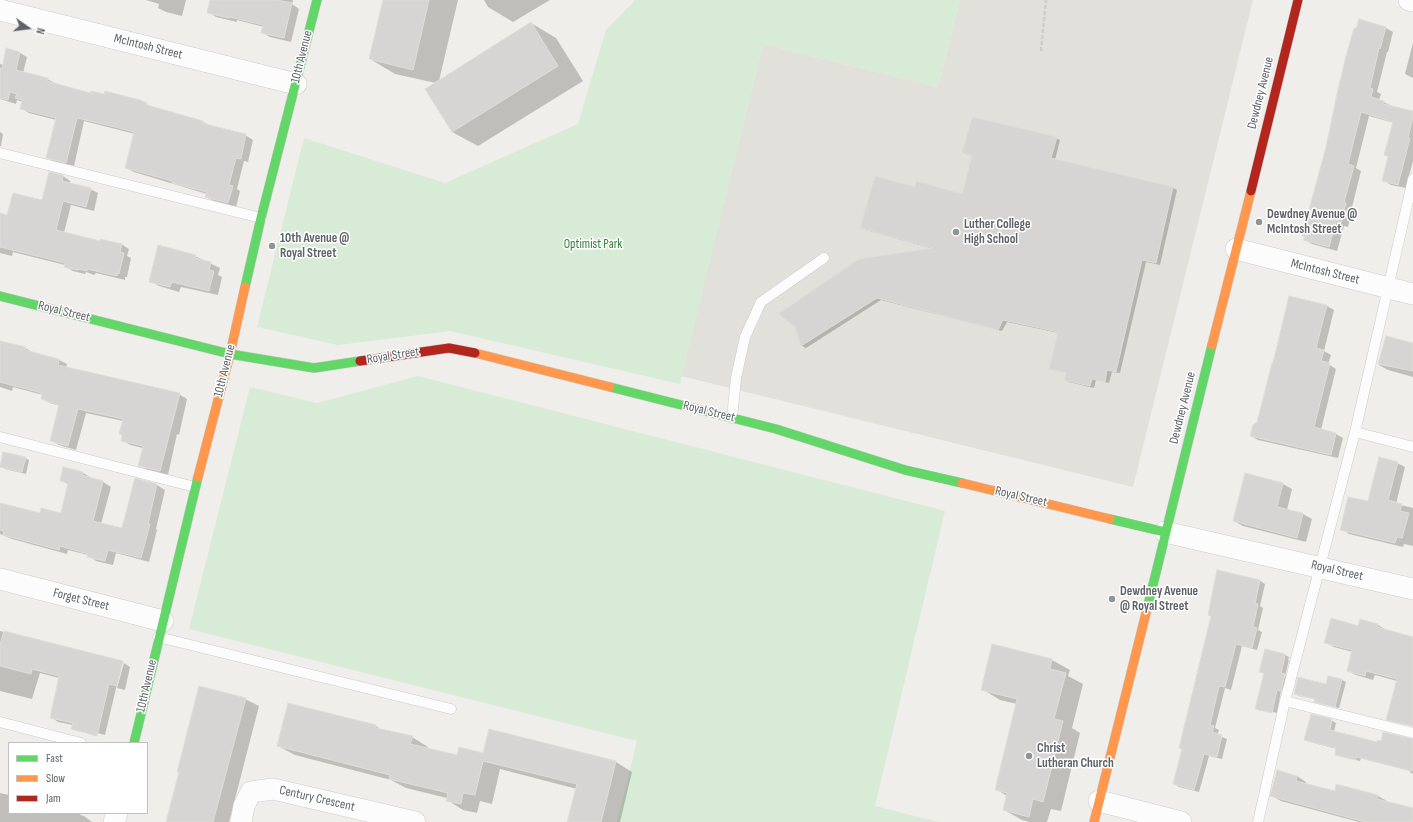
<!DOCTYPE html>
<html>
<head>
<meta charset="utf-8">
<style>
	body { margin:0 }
	#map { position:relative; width:1413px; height:822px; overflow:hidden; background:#efeeea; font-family:"Sofia Sans Condensed",sans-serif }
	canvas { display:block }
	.legend { position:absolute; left:8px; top:742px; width:140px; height:72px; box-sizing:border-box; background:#fff; border:1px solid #bfc1c3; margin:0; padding:5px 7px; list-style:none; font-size:12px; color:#5f6368 }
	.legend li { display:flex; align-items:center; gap:8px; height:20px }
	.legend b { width:20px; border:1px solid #bfc1c3 }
	.north { position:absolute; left:8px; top:8px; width:40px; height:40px; -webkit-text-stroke:3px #fff; paint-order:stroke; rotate:104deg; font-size:11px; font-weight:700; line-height:16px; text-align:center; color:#5f6368 }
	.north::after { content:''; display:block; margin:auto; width:14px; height:18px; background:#5f6368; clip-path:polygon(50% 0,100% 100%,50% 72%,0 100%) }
</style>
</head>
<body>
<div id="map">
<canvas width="1413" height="822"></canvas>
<ul class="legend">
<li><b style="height:5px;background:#63d668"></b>Fast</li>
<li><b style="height:5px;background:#ff974d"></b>Slow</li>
<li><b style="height:5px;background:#b3261e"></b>Jam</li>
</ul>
<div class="north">N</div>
</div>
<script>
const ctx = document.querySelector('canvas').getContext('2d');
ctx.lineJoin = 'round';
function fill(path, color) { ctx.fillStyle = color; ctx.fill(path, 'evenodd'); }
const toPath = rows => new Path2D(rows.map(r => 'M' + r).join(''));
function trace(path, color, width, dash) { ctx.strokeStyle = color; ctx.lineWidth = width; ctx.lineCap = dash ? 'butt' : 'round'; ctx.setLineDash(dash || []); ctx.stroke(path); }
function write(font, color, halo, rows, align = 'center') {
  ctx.font = font + ' "Sofia Sans Condensed",sans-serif'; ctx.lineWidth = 3; ctx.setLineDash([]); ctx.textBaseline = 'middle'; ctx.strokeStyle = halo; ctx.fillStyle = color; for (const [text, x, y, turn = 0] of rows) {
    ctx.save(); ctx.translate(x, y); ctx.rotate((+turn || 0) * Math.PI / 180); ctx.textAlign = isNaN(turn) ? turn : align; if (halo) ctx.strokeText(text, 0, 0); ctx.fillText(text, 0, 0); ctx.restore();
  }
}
fill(toPath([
	[960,0,1253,0,1133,487,681,376,763,44,938,87]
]), '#e2e0da');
fill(toPath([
	[635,0,960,0,938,87,763,44,680,384,450,331,338,345,257,327,304,138,445,183,578,124,606,30],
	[418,376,945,511,875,806,938,822,617,822,637,741,189,629,250,387,317,403]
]), '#d8ebd6');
fill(toPath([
	[146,0,186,0,182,16,166,12,158,8,159,4],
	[211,0,293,0,292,4,299,9,291,42,270,37,262,32,264,27,237,20,237,22,216,17,208,12],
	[384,0,458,0,439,81,531,23,556,38,583,81,478,146,452,132,436,83,395,74,370,59],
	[484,0,550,0,513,22,488,7],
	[1386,28,1393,32,1388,52,1387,52,1377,92,1381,94,1379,100,1392,106,1413,112,1413,161,1406,188,1391,185,1383,180,1389,157,1385,155,1394,123,1369,116,1356,168,1361,171,1352,207,1353,208,1348,227,1344,226,1337,251,1312,244,1305,240],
	[1413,43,1413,78,1405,74],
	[7,50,20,53,27,57,23,73,47,79,55,83,91,94,146,104,154,108,203,122,211,126,245,135,253,140,248,162,244,161,237,189,240,191,236,207,214,201,206,197,207,194,134,172,126,168,135,134,84,121,74,166,55,162,47,157,56,120,29,113,21,108,23,102,17,100,16,104,0,99,0,64,4,65],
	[0,132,3,134,1,146,0,146],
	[1056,138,1060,140,1055,160,1173,188,1177,190,1160,265,1146,262,1120,373,1112,372,1109,383,1096,380,1094,388,1069,382,1065,379,1067,373,1054,370,1050,368,1059,333,1007,322,1002,331,881,300,806,348,802,346,795,327,934,249,866,230,861,227,916,188,963,195,973,156,963,153],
	[63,176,70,181,70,184,90,189,98,193,94,211,71,205,64,233,101,243,121,244,129,249,127,256,131,258,127,277,125,277,125,280,96,273,94,275,86,272,85,274,73,271,65,266,65,265,13,252,12,256,0,253,0,215,8,216,42,201],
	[195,256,220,268,218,275,222,277,218,295,181,287,179,292,159,286,150,281],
	[1290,297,1327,306,1334,310,1324,351,1331,355,1328,364,1336,369,1321,430,1336,434,1343,438,1338,458,1258,440,1251,436,1258,423],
	[1386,338,1413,344,1413,377,1388,370,1379,365],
	[0,342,25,348,34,353,59,360,67,364,66,368,179,394,187,399,179,435,177,434,168,475,147,470,139,465,143,448,130,445,122,440,123,421,86,413,76,450,59,445,51,440,60,406,50,403,42,399,43,395,13,387,12,391,0,387],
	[25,458,29,460,26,474,5,469,1,466],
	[1397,463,1405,467,1396,504,1413,508,1413,546,1404,544,1403,547,1349,534,1342,529,1368,503],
	[83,473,90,477,90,479,103,482,111,487,101,524,122,529,135,479,157,485,165,490,156,529,157,530,149,562,116,553,113,565,96,561,88,555,68,550,67,554,12,539,0,534,0,505,40,514,61,515,69,485,61,480],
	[1283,484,1292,489,1287,510,1303,514,1312,519,1306,542,1243,526,1234,521],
	[1218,571,1260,581,1265,584,1260,606,1263,608,1258,630,1262,632,1257,650,1242,646,1231,690,1225,688,1215,728,1219,730,1217,735,1227,739,1222,759,1209,756,1199,792,1179,787,1174,784,1183,749,1212,616],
	[1378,625,1386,630,1413,638,1413,721,1397,681,1375,675,1373,680,1356,675,1348,671,1353,652,1334,647,1325,642,1359,627],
	[0,631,124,663,122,663,105,735,81,729,73,725,58,722,51,717,59,678,40,673,32,699,0,691],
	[1285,655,1289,657,1288,660,1289,660,1285,676,1289,678,1285,692,1281,691,1277,713,1260,709,1260,711,1257,709,1265,674,1260,672],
	[1052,660,1070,670,1068,676,1083,684,1072,728,1080,733,1061,811,1051,809,1047,822,1030,822,1022,820,1004,810,1007,796,996,789,1017,704,1000,700,982,689],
	[124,663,130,667,125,690,117,688],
	[1342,680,1346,682,1339,708,1319,703,1315,701,1315,699,1299,696,1295,693,1327,685],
	[245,699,259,706,229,822,167,822],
	[289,704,376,726,384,731,412,737,428,747,428,749,457,756,483,754,489,731,616,762,632,772,620,822,568,822,577,789,500,769,492,804,480,801,477,813,463,810,447,800,447,798,406,788,391,780,295,755,278,746],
	[1331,720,1336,723,1334,732,1378,744,1413,750,1413,774,1410,772,1410,771,1361,758,1360,761,1340,756,1336,754,1337,749,1310,742,1305,740],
	[1297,776,1306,782,1305,785,1335,793,1378,796,1387,801,1386,803,1413,809,1413,822,1359,822,1281,801,1272,796],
	[0,793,9,795,9,813,81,813,80,815,84,816,92,822,0,822]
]), '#0003');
const building = toPath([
	[210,0,277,0,292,3,284,38,261,33,263,25,230,17,229,18,207,13,210,0],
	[383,0,429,0,413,70,369,59,383,0],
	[1359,19,1386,27,1380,49,1379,48,1370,88,1373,89,1371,97,1384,101,1383,104,1413,111,1413,117,1408,138,1410,138,1398,185,1382,181,1388,156,1384,155,1393,122,1361,112,1348,164,1354,166,1344,202,1346,203,1341,223,1336,222,1329,247,1303,240,1305,237,1302,236,1326,147,1337,94,1346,56,1354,28,1356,29,1359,19],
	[531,22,558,66,452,132,425,89,531,22],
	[6,48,20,52,16,70,48,78,47,81,90,93,91,91,104,94,105,91,140,100,147,103,147,105,203,121,202,123,246,134,241,159,236,158,229,185,233,186,228,203,205,197,207,192,172,183,172,181,125,168,134,132,103,124,77,118,66,163,46,158,56,118,20,109,22,100,15,98,17,94,10,92,8,100,0,98,0,68,2,69,6,48],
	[972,117,1057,137,1051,158,1173,187,1156,263,1142,260,1116,372,1107,370,1105,382,1092,379,1090,386,1064,380,1066,373,1049,369,1058,332,1003,320,998,330,877,298,801,346,795,327,778,314,859,259,933,248,860,228,875,176,915,187,916,181,962,194,972,155,962,153,972,117],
	[49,172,63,175,62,181,91,188,86,207,63,201,56,230,100,241,100,239,122,244,120,252,124,253,119,274,118,273,117,276,87,269,87,271,78,269,78,270,64,267,65,263,0,247,0,213,7,215,13,193,42,200,49,172],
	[158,245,196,255,195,258,211,262,209,270,214,271,209,291,172,282,170,287,149,282,158,245],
	[1289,296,1327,305,1316,348,1324,350,1321,361,1330,363,1314,427,1336,433,1331,455,1250,436,1253,425,1257,422,1272,363,1273,363,1289,296],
	[1386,336,1413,343,1413,371,1378,364,1386,336],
	[0,341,26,347,25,350,59,359,58,365,180,393,160,471,138,466,143,446,121,441,122,435,119,434,123,419,78,409,68,446,50,441,59,405,41,399,42,394,38,392,0,382,0,341],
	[3,452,26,457,22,472,0,467,3,452],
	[1379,457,1398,462,1388,500,1402,504,1400,511,1409,513,1402,538,1397,537,1395,543,1340,530,1348,497,1368,501,1379,457],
	[63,467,83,472,82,475,103,481,93,521,122,528,135,478,157,484,148,524,150,524,141,558,108,550,105,561,87,557,88,554,60,546,59,550,3,535,4,531,0,530,0,503,40,513,41,508,61,513,68,483,60,481,63,467],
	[1245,473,1283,483,1277,507,1303,513,1297,538,1233,521,1245,473],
	[1217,570,1260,580,1255,603,1258,604,1253,627,1257,628,1252,648,1236,644,1225,687,1219,686,1210,725,1214,726,1212,732,1222,735,1217,757,1204,754,1194,790,1173,784,1182,749,1179,748,1211,616,1208,615,1217,570],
	[1331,618,1358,626,1360,619,1378,624,1377,627,1413,637,1413,726,1386,720,1397,679,1366,671,1365,676,1347,671,1352,650,1324,643,1331,618],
	[4,631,123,661,117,686,109,684,97,736,71,729,73,723,50,718,59,676,32,669,31,674,0,666,0,645,4,631],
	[992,644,1052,659,1050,669,1066,673,1054,719,1063,721,1043,802,1033,799,1029,817,1003,810,1007,793,995,790,1017,699,981,690,992,644],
	[1265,649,1285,654,1284,656,1285,657,1281,673,1285,674,1281,691,1277,690,1272,713,1255,709,1264,673,1259,672,1265,649],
	[1328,676,1342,679,1335,707,1314,702,1315,699,1294,694,1298,677,1326,684,1328,676],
	[199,686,246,698,213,822,166,822,179,772,177,772,199,686],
	[288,703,376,725,376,728,413,736,410,744,457,755,459,747,483,753,489,729,616,761,601,822,567,822,577,784,483,761,475,795,463,793,461,804,446,801,448,793,389,779,390,775,277,746,288,703],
	[1311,714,1332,719,1330,730,1377,742,1377,740,1381,741,1383,732,1413,739,1413,771,1356,757,1356,760,1335,755,1336,748,1304,740,1311,714],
	[1277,770,1297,776,1296,781,1335,791,1336,784,1378,795,1377,799,1413,808,1413,822,1365,822,1270,796,1277,770]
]);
fill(building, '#d6d5d3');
trace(building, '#deddd9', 1);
const lane = toPath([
	[0,153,261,218],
	[732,418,736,378,745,337,761,302,824,258],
	[1355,432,1413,447],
	[0,437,195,487],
	[158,637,451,709],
	[1285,701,1413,733],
	[0,722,81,743],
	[1258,822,1285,701,1355,432,1413,179]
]);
const street = toPath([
	[1409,0,1413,1],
	[0,10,296,84],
	[1236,249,1413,294],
	[1165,532,1413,589],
	[0,579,163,621],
	[1099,801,1181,822],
	[114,822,117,813],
	[241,822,244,806,251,792,273,789,415,822]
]);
const fast = toPath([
	[245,287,261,218,317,0],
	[0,296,230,354,314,368,360,361],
	[610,387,776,429,905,470,962,483],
	[1110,519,1165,532],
	[1148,605,1212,345],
	[134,743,198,477]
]);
const slow = toPath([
	[1212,345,1251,191],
	[475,353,610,387],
	[198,477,230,354,245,287],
	[962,483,1110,519],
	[1094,822,1148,605]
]);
const jam = toPath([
	[1251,191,1298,0],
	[360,361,449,348,475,353]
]);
trace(lane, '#cbcccc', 11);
trace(street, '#cbcccc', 22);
trace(fast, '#cacacb', 10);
trace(slow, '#cacacb', 10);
trace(jam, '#cacacb', 10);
trace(toPath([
	[1041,51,1046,0]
]), '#cacfcc', 2.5, [4, 2]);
trace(lane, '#fdfcfc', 10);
trace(street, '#fdfcfc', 21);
trace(fast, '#63d668', 9);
trace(slow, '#ff974d', 9);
trace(jam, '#b3261e', 9);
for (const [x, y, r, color] of [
	[1259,222,4,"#919496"],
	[956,232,4,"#919496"],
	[272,246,4,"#919496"],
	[1112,599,4,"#919496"],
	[1029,756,4,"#919496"]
]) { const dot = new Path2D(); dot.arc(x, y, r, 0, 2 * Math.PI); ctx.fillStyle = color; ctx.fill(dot); trace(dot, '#fff', 1.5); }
write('13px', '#5f6368', '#fff', [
	["McIntosh Street",148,47,14],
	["10th Avenue",302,57,-76],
	["Dewdney Avenue",1261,93,-76],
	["McIntosh Street",1325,272,14],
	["Royal Street",64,312,14],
	["Royal Street",393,356,-9],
	["10th Avenue",225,371,-76],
	["Dewdney Avenue",1183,408,-76],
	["Royal Street",709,412,14],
	["Royal Street",1021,497,13],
	["Royal Street",1337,571,13],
	["Forget Street",81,600,14],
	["10th Avenue",147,686,-77],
	["Century Crescent",317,799,13]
]);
write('bold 13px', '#5f6368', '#fff', [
	["Dewdney Avenue @",1267,215],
	["McIntosh Street",1267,230],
	["Luther College",964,225],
	["High School",964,240],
	["10th Avenue @",280,239],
	["Royal Street",280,254],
	["Dewdney Avenue",1120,592],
	["@ Royal Street",1120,607],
	["Christ",1037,749],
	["Lutheran Church",1037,764]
], 'left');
write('13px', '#348238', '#fff', [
	["Optimist Park",593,245]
]);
</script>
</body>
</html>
